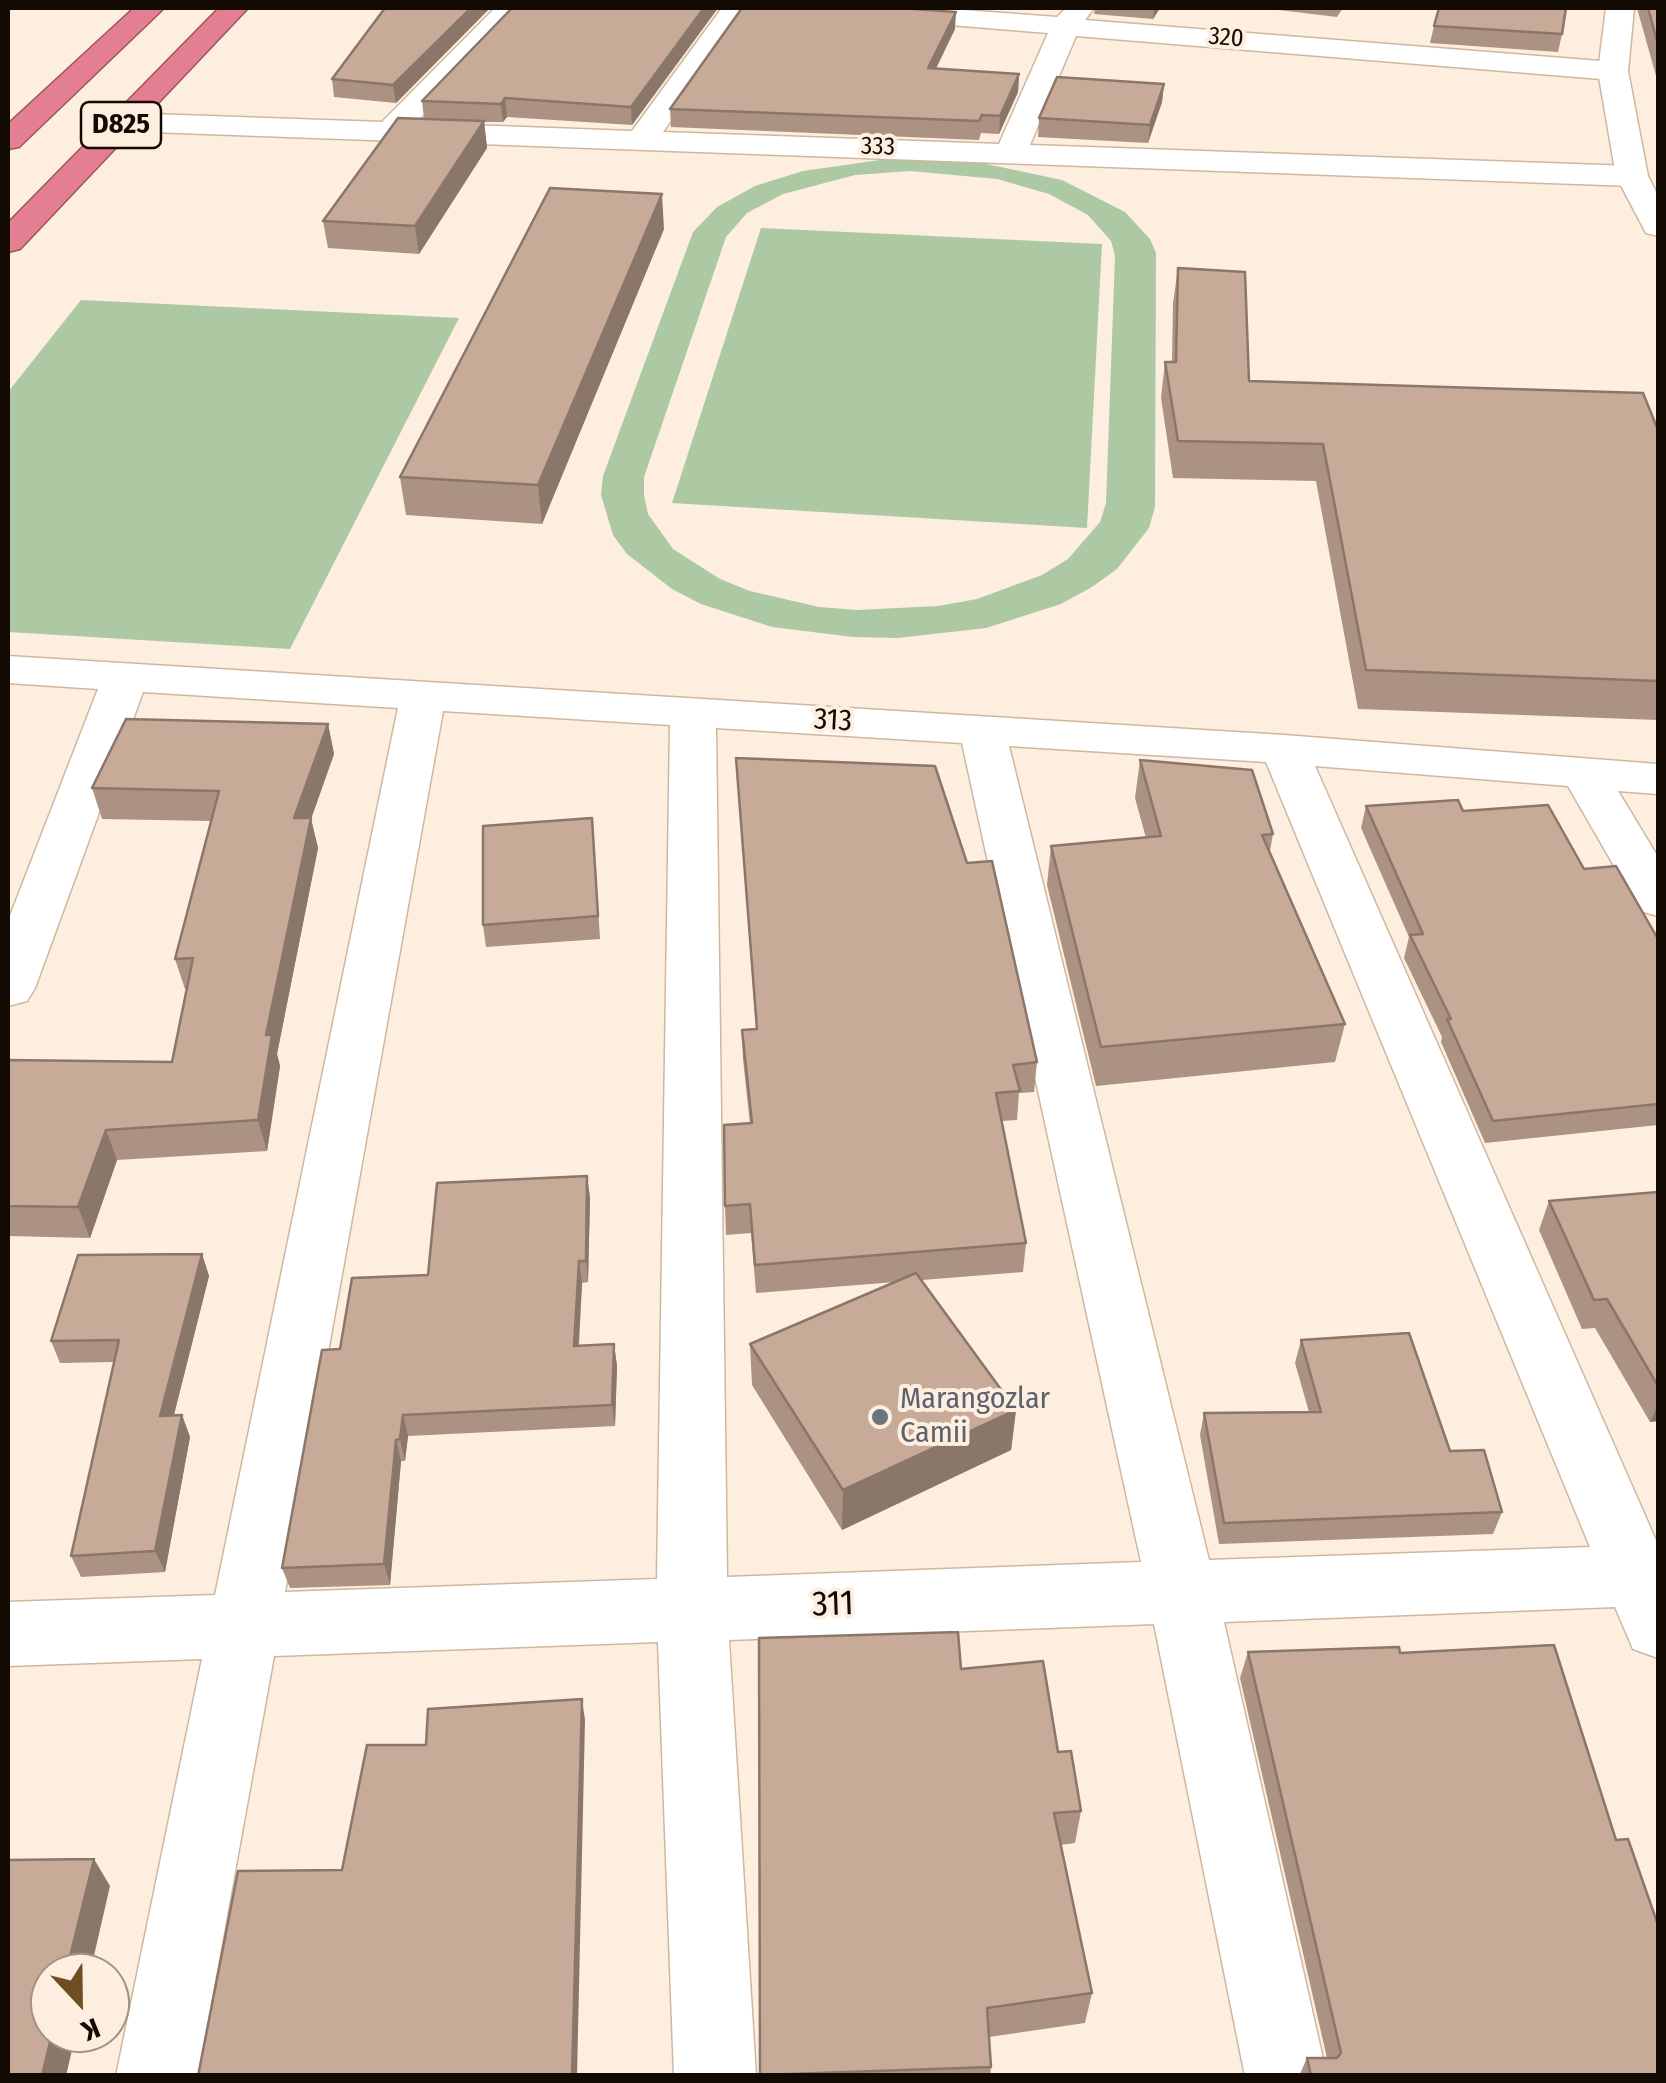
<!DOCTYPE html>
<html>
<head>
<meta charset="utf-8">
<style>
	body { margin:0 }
	#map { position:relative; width:1666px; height:2083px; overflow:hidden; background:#fdeedf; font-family:"Fira Sans Condensed",sans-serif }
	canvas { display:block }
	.frame { position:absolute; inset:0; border:10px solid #120a03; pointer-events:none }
	.north { position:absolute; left:30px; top:1953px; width:100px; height:100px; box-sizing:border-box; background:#fdeedf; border:2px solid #9f9387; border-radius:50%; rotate:158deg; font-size:28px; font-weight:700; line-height:40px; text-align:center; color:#120a03 }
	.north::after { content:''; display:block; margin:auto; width:35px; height:45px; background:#6e4f24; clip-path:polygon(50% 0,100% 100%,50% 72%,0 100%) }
</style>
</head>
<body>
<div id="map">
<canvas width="1666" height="2083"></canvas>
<div class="frame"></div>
<div class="north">K</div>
</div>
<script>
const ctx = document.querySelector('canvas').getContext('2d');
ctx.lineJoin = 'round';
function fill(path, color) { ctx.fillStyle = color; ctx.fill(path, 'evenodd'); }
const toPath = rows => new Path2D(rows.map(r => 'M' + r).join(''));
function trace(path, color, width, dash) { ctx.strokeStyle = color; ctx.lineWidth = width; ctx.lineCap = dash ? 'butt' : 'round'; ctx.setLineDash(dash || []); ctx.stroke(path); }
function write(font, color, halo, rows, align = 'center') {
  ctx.font = font + ' "Fira Sans Condensed",sans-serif'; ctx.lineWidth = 8; ctx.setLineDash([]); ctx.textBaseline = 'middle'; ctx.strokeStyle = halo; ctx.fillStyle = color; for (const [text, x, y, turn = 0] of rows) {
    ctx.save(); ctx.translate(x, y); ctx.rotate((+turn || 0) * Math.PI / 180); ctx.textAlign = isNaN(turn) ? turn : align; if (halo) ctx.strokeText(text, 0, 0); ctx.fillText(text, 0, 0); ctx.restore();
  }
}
fill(toPath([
	[887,159,977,162,1062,180,1125,212,1150,239,1156,253,1155,507,1149,528,1117,569,1092,587,1061,604,986,628,898,638,853,637,772,627,701,604,672,589,627,554,613,535,601,495,603,476,693,232,717,207,755,186,803,171],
	[910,171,997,179,1049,194,1088,215,1111,241,1115,256,1106,503,1100,522,1068,559,1042,575,977,599,938,606,857,610,819,607,750,591,720,579,673,549,648,514,644,495,644,477,726,237,747,213,783,194,855,175],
	[761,228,1102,244,1087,528,672,503],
	[81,300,459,318,290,649,8,632,8,392]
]), '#adc9a4');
const street = toPath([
	[495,8,524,8,416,123,632,131,722,8,750,8,663,132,999,144,1048,33,839,16,825,8,936,8,1057,17,1066,8,1094,8,1085,20,1613,62,1628,71,1613,80,1076,36,1030,145,1632,166,1648,176,1632,186,123,131,108,122,123,113,382,122,495,8],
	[8,656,1284,735,1658,764,1658,794,1618,791,1658,857,1658,916,1640,911,1568,786,1315,766,1658,1545,1658,1658,1633,1649,1615,1607,1224,1622,1327,2076,1245,2076,1154,1624,729,1640,756,2076,674,2076,658,1642,274,1656,198,2076,116,2076,202,1659,8,1666,8,1602,215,1595,398,708,143,692,35,988,27,1001,8,1006,8,921,98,689,8,683,8,656],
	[443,711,670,725,657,1579,285,1592,443,711],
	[716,728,962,743,1141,1562,727,1577,716,728],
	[1009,746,1266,762,1590,1547,1209,1560,1009,746]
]);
const secondary = toPath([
	[1606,8,1634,8,1628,71,1648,176,1658,196,1658,236,1646,233,1616,176,1598,71,1606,8]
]);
const highway = toPath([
	[134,8,164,8,19,147,8,149,8,124,134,8],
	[219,8,248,8,20,249,8,252,8,223,219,8]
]);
trace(street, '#cfb79f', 3);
trace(secondary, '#cfb79f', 3);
trace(highway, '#9a565f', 3);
fill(street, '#fff');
fill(secondary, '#fff');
fill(highway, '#e47f91');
fill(toPath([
	[385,8,490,8,396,103,334,97,332,79],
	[512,8,718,8,632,125,507,117,503,122,484,122,487,148,419,254,328,248,323,221,424,119,422,101],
	[1028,8,1062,8,1058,10],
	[1095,8,1160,8,1153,19,1094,14],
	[1279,8,1343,8,1337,17,1279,10],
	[1637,8,1658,8,1658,83],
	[1434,26,1562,34,1558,52,1430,43],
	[955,29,936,69,1019,74,1018,92,999,134,981,133,979,140,671,127,670,109],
	[1164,84,1162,102,1148,143,1038,137,1039,118],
	[664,229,542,524,406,515,400,477],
	[1178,268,1249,381,1658,430,1658,720,1358,709,1316,481,1173,478,1161,398,1165,362,1172,362,1173,303],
	[328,724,334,754,311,819,318,848,277,1054,280,1066,267,1151,117,1160,90,1238,8,1236,8,1060,172,1062,187,989,185,989,175,959,211,821,102,819,92,788],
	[736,758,967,863,1037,1062,1034,1092,1019,1093,1017,1120,1002,1121,1026,1243,1023,1272,922,1280,1016,1410,1011,1450,842,1530,752,1385,750,1344,896,1282,756,1293,751,1233,726,1235,725,1206,750,1124,743,1059,742,1030,756,1029],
	[1140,760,1273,834,1270,851,1345,1024,1335,1062,1096,1086,1047,885,1051,846,1146,838,1135,798],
	[1366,806,1463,811,1584,869,1658,939,1658,1125,1485,1143,1441,1042,1442,1037,1404,958,1409,937,1361,828],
	[594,841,600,939,486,947,483,925],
	[587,1176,590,1198,588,1282,582,1283,579,1346,614,1344,617,1366,615,1426,408,1436,405,1461,401,1461,390,1585,290,1588,282,1568,340,1349,428,1275],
	[1658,1192,1658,1421,1650,1422,1595,1328,1582,1329,1539,1230,1549,1201],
	[202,1254,209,1276,174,1415,182,1415,190,1437,165,1572,81,1577,71,1556,114,1362,60,1363,51,1341],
	[1301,1340,1450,1451,1502,1512,1493,1534,1219,1544,1200,1435,1204,1413,1309,1412,1295,1363],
	[759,1638,961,1669,1058,1752,1081,1811,1075,1843,1060,1845,1092,1993,1085,2023,989,2037,991,2067,990,2076,760,2076],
	[1248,1652,1400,1653,1616,1840,1658,2076,1299,2076,1307,2058,1327,2058,1240,1678]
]), '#ab9282');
fill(toPath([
	[471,8,490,8,396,103,393,85],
	[704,8,718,8,632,125,631,107],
	[1154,8,1160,8,1153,19],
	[956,12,955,29,927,86,928,68],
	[1019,74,1018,92,999,134,1000,116],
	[1164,84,1162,102,1148,143,1150,125],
	[505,98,507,117,503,122,501,104],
	[484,121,487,148,419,254,415,226],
	[662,194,664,229,542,524,538,485],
	[328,724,334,754,311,819,318,848,277,1054,280,1066,267,1151,258,1120,266,1035,294,818],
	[106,1130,117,1160,90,1238,78,1207],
	[587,1176,590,1198,588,1282,586,1261],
	[202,1254,209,1276,168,1438,160,1416],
	[579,1261,582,1283,577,1368,574,1346],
	[614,1344,617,1366,615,1426,612,1405],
	[1658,1405,1658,1421,1650,1422],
	[1016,1410,1011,1450,842,1530,843,1490],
	[182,1415,190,1437,165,1572,155,1551],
	[403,1415,408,1436,405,1461,400,1439],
	[396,1440,401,1461,390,1585,384,1564],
	[582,1699,585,1720,577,2076,572,2076],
	[94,1859,110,1886,90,1973,66,1973],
	[52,2033,76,2033,66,2076,42,2076]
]), '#8b776a');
const building = toPath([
	[385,8,471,8,393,85,332,79,385,8],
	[512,8,704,8,631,107,505,98,501,104,422,101,512,8],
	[742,8,899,8,956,12,928,68,1019,74,1000,116,982,115,979,121,670,109,742,8],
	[1439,8,1566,8,1562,34,1434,26,1439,8],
	[1648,8,1658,8,1658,45,1648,8],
	[1057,77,1164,84,1150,125,1039,118,1057,77],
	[398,118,484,121,415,226,323,221,398,118],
	[550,188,662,194,538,485,400,477,550,188],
	[1178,268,1245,272,1249,381,1643,393,1658,430,1658,681,1366,670,1323,444,1178,441,1165,362,1176,362,1178,268],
	[126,719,328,724,294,818,311,818,266,1035,272,1035,258,1120,106,1130,78,1207,8,1206,8,1060,172,1062,193,958,175,959,219,791,92,788,126,719],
	[736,758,935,766,967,863,992,861,1037,1062,1013,1065,1020,1091,996,1093,1026,1243,755,1265,750,1204,725,1206,724,1125,752,1123,742,1030,757,1029,736,758],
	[1140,760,1252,770,1273,834,1262,835,1345,1024,1101,1047,1051,846,1161,836,1140,760],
	[1458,800,1463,811,1548,805,1584,869,1616,866,1658,939,1658,1104,1493,1121,1447,1019,1451,1019,1410,935,1423,934,1366,806,1458,800],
	[592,818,598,916,483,925,483,826,592,818],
	[587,1176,586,1261,579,1261,574,1346,614,1344,612,1405,403,1415,400,1439,396,1440,384,1564,282,1568,322,1350,340,1349,352,1278,428,1275,437,1183,587,1176],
	[1658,1192,1658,1386,1607,1299,1594,1300,1549,1201,1658,1192],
	[202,1254,160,1416,182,1415,155,1551,71,1556,119,1340,51,1341,78,1255,202,1254],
	[916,1273,1016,1410,843,1490,750,1344,916,1273],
	[1409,1333,1450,1451,1484,1450,1502,1512,1224,1523,1204,1413,1321,1412,1301,1340,1409,1333],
	[958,1632,961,1669,1043,1661,1058,1752,1071,1751,1081,1811,1054,1813,1092,1993,987,2008,991,2067,760,2075,759,1638,958,1632],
	[1554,1645,1616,1840,1628,1839,1658,1925,1658,2076,1311,2076,1307,2058,1337,2058,1341,2053,1248,1652,1399,1647,1400,1653,1554,1645],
	[582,1699,572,2076,198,2076,238,1871,342,1870,367,1745,426,1745,428,1709,582,1699],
	[94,1859,66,1973,50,1973,50,2033,52,2033,42,2076,8,2076,8,1860,94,1859]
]);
fill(building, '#c7aa97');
trace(building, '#8b776a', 2.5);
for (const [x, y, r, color] of [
	[880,1417,10,"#6b7280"]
]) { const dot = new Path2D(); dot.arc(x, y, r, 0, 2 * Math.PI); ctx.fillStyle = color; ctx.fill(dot); trace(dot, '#fdeedf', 4); }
write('25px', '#120a03', '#fdeedf', [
	["320",1226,38,5],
	["333",878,147,2]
]);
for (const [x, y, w] of [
	[121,125,80]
]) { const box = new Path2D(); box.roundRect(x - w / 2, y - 23, w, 46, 8); ctx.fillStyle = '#fdeedf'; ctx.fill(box); trace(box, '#120a03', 2.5); }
write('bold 28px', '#120a03', null, [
	["D825",121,125]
]);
write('30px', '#120a03', '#fdeedf', [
	["313",833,721,3]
]);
write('30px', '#5b616d', '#fdeedf', [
	["Marangozlar",900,1400],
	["Camii",900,1434]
], 'left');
write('35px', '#120a03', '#fdeedf', [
	["311",833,1605,-2]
]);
</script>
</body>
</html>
